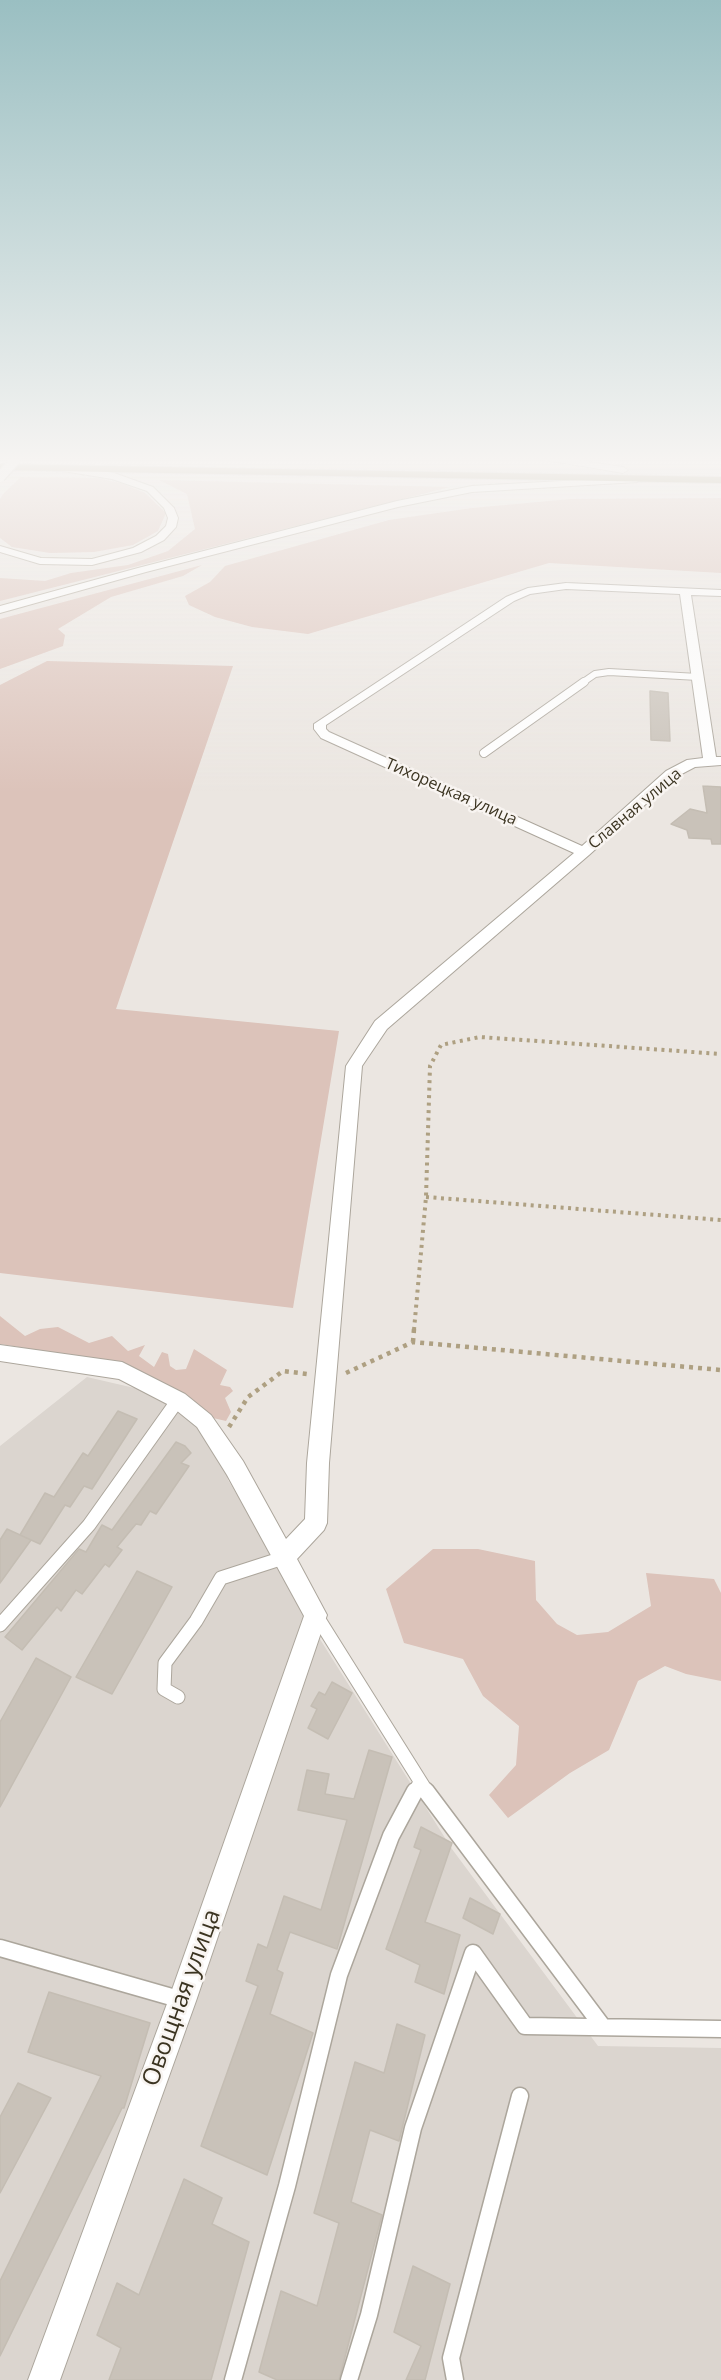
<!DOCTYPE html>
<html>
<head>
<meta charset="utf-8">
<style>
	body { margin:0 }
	canvas { display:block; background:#ebe6e1 }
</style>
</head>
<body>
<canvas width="721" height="2380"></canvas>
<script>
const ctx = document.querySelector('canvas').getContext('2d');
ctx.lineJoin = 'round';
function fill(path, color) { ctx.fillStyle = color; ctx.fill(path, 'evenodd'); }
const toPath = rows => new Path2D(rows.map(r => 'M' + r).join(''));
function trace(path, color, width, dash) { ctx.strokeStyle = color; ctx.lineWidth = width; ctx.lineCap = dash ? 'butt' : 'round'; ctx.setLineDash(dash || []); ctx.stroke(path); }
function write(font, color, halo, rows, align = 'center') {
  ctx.font = font + ' "Open Sans",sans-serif'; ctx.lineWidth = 5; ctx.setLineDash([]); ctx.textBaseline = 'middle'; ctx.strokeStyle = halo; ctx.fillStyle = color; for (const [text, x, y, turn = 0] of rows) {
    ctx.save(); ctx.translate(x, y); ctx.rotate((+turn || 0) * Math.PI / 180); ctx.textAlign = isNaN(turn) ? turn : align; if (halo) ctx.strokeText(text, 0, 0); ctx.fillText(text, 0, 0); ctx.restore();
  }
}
fill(toPath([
	[87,1377,156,1393,217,1443,228,1480,267,1545,306,1617,452,1849,598,2046,721,2048,721,2380,0,2380,0,1446]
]), '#dbd5cf');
fill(toPath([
	[21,477,97,478,121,483,145,493,166,513,158,531,133,545,94,552,50,553,12,547,0,538,0,499,3,494],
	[159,480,450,487,0,601,0,578,45,581,71,573,128,565,168,551,195,529,187,494],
	[721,498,721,573,549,563,308,634,252,627,215,617,189,605,185,596,210,582,225,566,389,520,472,508,571,499],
	[202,565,183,576,111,597,58,629,65,635,63,646,0,669,0,619],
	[47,661,233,666,116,1009,339,1031,293,1308,0,1273,0,685],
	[0,1316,25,1336,40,1329,58,1327,89,1343,112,1336,128,1351,145,1345,139,1356,154,1367,162,1352,168,1354,170,1366,176,1370,186,1369,194,1349,227,1370,220,1385,230,1387,233,1391,225,1398,231,1412,226,1421,213,1418,183,1396,126,1364,0,1344],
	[433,1549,478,1549,535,1561,536,1600,557,1624,577,1635,608,1632,651,1606,646,1573,714,1579,721,1593,721,1681,686,1674,665,1666,638,1681,609,1750,570,1773,508,1818,489,1795,516,1765,519,1726,483,1696,463,1659,404,1643,386,1589]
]), '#dcc3ba');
const building = toPath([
	[650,691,668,693,670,741,651,740,650,691],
	[703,786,721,787,721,844,712,844,711,839,689,838,687,830,671,824,690,809,707,813,703,786],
	[118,1411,137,1419,92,1489,84,1486,70,1507,65,1505,40,1544,20,1535,45,1493,54,1497,83,1453,88,1456,118,1411],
	[176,1442,185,1446,191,1453,181,1463,189,1466,156,1514,150,1511,141,1525,136,1524,117,1547,122,1550,109,1567,105,1564,82,1594,76,1590,61,1611,57,1607,22,1650,5,1637,79,1549,86,1552,102,1525,112,1530,176,1442],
	[7,1529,31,1540,0,1583,0,1540,7,1529],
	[137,1571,172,1587,112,1694,76,1677,137,1571],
	[36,1658,71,1677,0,1807,0,1722,36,1658],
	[332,1682,352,1693,328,1739,308,1728,317,1709,311,1706,319,1692,325,1695,332,1682],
	[369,1750,392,1757,337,1949,290,1932,277,1970,283,1973,270,2014,313,2033,267,2175,201,2146,258,1986,246,1981,258,1944,267,1948,284,1896,321,1910,347,1820,298,1810,307,1770,329,1774,325,1794,354,1799,369,1750],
	[421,1827,452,1843,425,1922,460,1935,444,1994,415,1982,420,1965,386,1949,421,1850,414,1847,421,1827],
	[470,1898,500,1914,493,1934,463,1918,470,1898],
	[49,1992,150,2023,124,2108,122,2108,0,2356,0,2281,101,2076,28,2052,49,1992],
	[397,2024,425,2035,399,2141,370,2130,351,2202,382,2215,339,2380,277,2380,259,2372,281,2291,317,2306,339,2223,314,2213,355,2062,384,2073,397,2024],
	[18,2083,51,2098,0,2193,0,2117,18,2083],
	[184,2179,222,2198,212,2224,249,2242,211,2380,109,2380,121,2348,97,2335,117,2283,139,2295,184,2179],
	[413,2266,450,2284,425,2380,406,2380,421,2346,394,2332,413,2266]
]);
fill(building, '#c9c2b9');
trace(building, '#c4bdb3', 1.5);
const serviceFar3 = toPath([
	[582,683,595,674,609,672,698,677]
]);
const serviceFar2 = toPath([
	[484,753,584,682]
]);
const serviceFar1 = toPath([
	[316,1615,427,1792],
	[0,1625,89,1525,178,1400],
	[178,1697,164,1689,165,1663,196,1621,221,1578,283,1558],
	[415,1792,420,1782]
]);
const service = toPath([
	[426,1791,603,2027],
	[0,1948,182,2000],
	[233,2380,287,2186,339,1975,391,1836,415,1791],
	[349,2380,369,2315,413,2128,473,1953,525,2026,721,2029],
	[455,2380,451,2358,520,2096]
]);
const minor = toPath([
	[566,583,721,590,721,596,691,595,716,757,721,757,721,765,695,767,676,777,589,855,387,1029,362,1066,329,1463,327,1523,324,1530,297,1559,327,1615,196,2001,60,2380,28,2380,168,2001,304,1616,227,1475,197,1427,171,1406,119,1379,0,1361,0,1345,122,1362,185,1394,211,1415,243,1461,286,1539,305,1519,307,1463,346,1066,375,1021,574,853,321,738,314,729,314,724,506,597,528,588,566,583],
	[566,589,680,594,703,758,687,760,666,771,582,846,329,732,326,729,326,725,514,601,530,594,566,589]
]);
const secondary = toPath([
	[540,459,568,459,623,467,628,470,623,473,540,459],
	[66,466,114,473,153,487,174,508,178,518,176,527,164,540,141,552,92,565,40,564,0,552,0,546,41,558,92,559,133,548,156,536,166,526,168,518,164,508,147,491,112,479,63,471,61,469,66,466],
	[634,477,639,480,637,482,472,492,398,507,146,572,0,613,0,606,138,568,397,501,472,486,634,477]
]);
const trunk = toPath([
	[0,464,721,477,721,483,0,470,0,464]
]);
trace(serviceFar3, '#aca69c', 8);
trace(serviceFar2, '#aca69c', 10);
trace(serviceFar1, '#aca69c', 15);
trace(service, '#aca69c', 19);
trace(minor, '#aca69c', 2);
trace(secondary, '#aea697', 2);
trace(trunk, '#c4c2bc', 2);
trace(toPath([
	[426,1197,721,1220],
	[414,1330,426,1197,430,1066,441,1045,480,1037,721,1054]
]), '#aea082', 4, [3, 4.5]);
trace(toPath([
	[413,1342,414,1329],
	[346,1373,413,1342,721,1370],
	[229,1427,248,1397,283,1371,307,1374]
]), '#aea082', 4.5, [4, 5]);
trace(serviceFar3, '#fff', 6);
trace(serviceFar2, '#fff', 8);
trace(serviceFar1, '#fff', 13);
trace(service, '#fff', 16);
fill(minor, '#fff');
fill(secondary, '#fff');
fill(trunk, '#84764a');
const secondaryBridge = toPath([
	[0,477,16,459]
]);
trace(secondaryBridge, '#aea697', 12, []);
trace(secondaryBridge, '#fff', 10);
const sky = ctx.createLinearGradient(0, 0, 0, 793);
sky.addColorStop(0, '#9abfc2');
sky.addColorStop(0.58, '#f6f4f2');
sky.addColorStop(1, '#f6f4f200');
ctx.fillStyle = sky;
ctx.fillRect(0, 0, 721, 793);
write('16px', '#3b3421', '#f8f4f1', [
	["Тихорецкая улица",451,792,24],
	["Славная улица",635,809,-40]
]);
write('24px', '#3b3421', '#f8f4f1', [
	["Овощная улица",182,1998,-70]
]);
</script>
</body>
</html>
